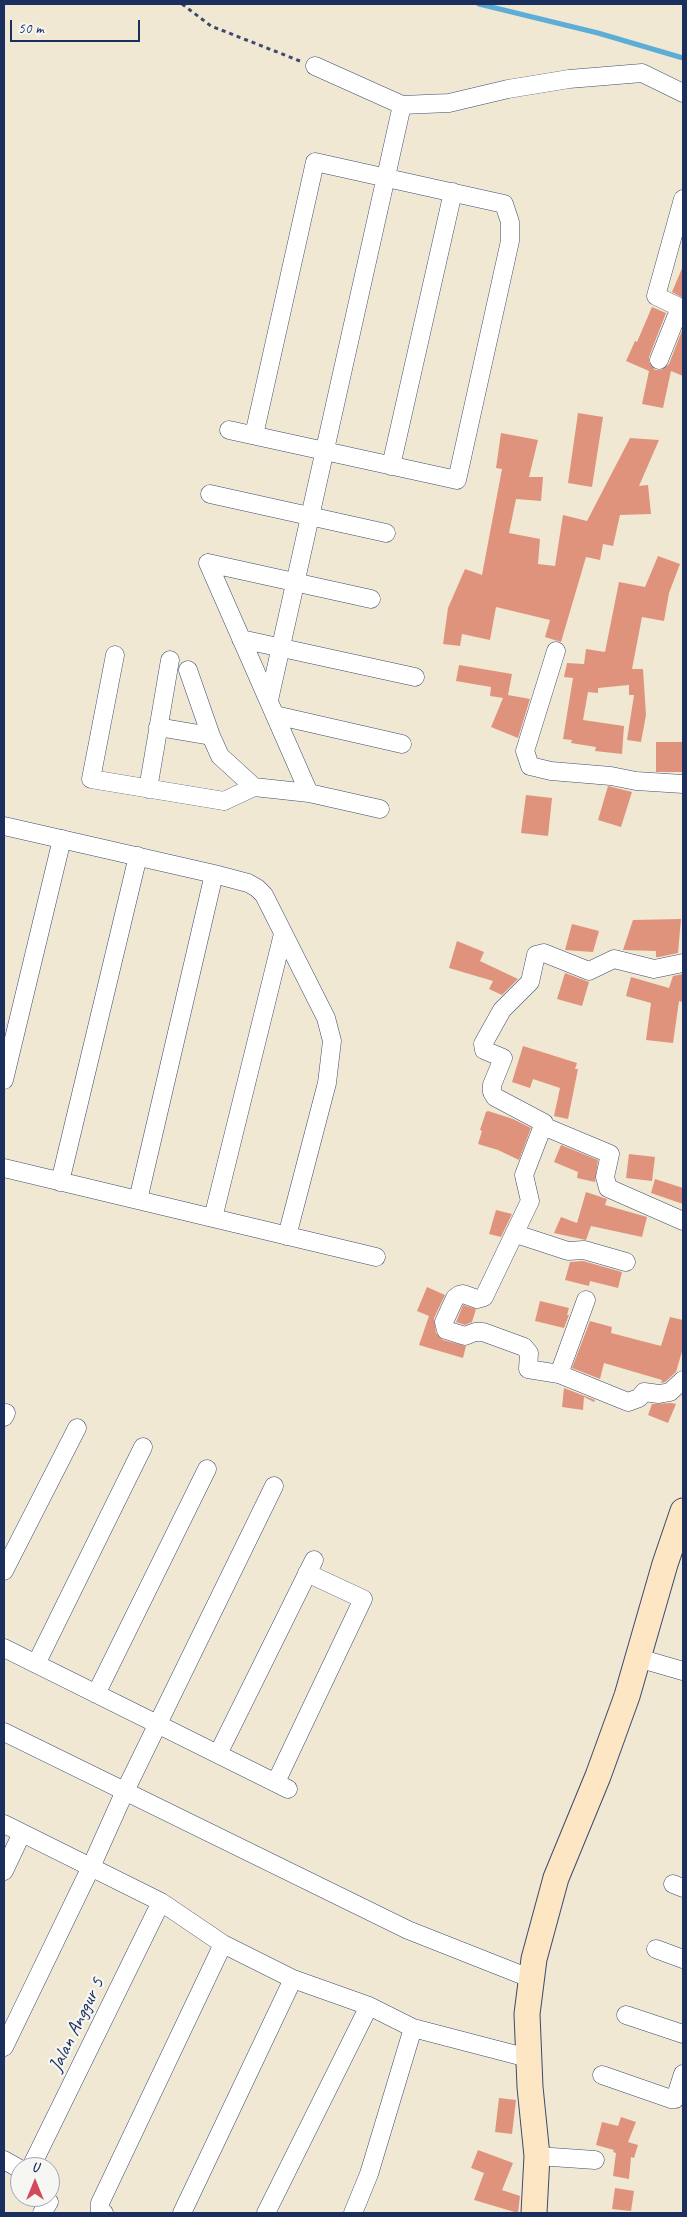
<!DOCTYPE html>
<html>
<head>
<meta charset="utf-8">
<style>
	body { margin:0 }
	#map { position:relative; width:687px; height:2217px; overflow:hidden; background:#f0e8d2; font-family:Caveat,sans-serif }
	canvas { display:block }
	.frame { position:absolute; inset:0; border:5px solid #1b2f5e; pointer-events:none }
	.north { position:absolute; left:10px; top:2157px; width:50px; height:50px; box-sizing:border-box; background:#f6f6f2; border:1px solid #9ea6b7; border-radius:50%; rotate:0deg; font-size:14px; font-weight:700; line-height:20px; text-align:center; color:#1b2f5e }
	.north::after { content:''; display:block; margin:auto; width:18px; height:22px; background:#d1495b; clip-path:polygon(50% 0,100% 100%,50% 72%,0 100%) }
	.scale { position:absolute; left:10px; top:20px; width:130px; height:22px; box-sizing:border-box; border:2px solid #1b2f5e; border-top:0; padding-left:6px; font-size:15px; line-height:18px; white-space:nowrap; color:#1b2f5e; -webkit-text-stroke:4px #f6f6f2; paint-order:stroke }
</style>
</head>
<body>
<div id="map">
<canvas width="687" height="2217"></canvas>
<div class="frame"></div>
<div class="north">U</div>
<div class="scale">50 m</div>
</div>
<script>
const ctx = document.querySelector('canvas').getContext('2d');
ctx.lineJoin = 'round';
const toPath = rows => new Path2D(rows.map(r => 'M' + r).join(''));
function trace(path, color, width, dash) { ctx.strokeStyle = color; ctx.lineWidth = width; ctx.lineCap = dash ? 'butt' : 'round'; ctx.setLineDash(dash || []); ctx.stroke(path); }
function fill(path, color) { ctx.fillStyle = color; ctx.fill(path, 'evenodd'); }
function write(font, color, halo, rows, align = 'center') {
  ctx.font = font + ' Caveat,sans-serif'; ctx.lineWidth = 4.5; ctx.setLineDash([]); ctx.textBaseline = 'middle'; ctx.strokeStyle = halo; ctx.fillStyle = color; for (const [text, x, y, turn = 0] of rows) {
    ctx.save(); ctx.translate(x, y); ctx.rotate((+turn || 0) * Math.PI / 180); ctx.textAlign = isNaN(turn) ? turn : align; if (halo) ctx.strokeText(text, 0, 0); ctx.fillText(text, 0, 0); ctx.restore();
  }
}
trace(toPath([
	[479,4,598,33,683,58]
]), '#5dadd7', 5);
fill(toPath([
	[683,266,683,298,672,292],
	[652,307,666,313,649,357,649,362,655,370,661,370,669,364,683,328,683,376,671,371,663,408,642,404,649,371,626,361,635,341,637,342],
	[578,413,603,417,592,487,568,483],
	[501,433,538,440,529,477,543,477,541,501,516,499,509,533,540,539,538,564,555,566,563,515,587,521,630,438,659,440,639,486,648,485,651,514,620,515,613,546,603,544,600,560,586,557,561,642,545,637,550,620,496,607,490,640,462,634,460,646,443,644,448,608,465,569,482,575,502,469,496,468],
	[658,556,680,564,669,593,664,621,642,617,632,669,643,669,646,715,641,742,627,740,634,695,629,695,629,685,598,688,598,693,588,692,583,720,624,726,622,754,595,751,596,747,571,743,572,740,563,739,573,678,564,677,567,663,584,664,586,649,605,652,619,582,645,587],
	[459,665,512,674,508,695,530,699,518,738,491,727,503,698,490,696,491,687,456,681],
	[656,742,683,742,683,772,656,772],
	[608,786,632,792,621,827,598,820],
	[526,795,552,798,548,836,521,833],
	[681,919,678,953,659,957,656,957,656,951,623,950,633,920],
	[572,924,599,931,593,952,565,950],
	[457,941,484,952,480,961,518,979,502,995,489,989,493,981,449,968],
	[565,973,589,982,582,1006,557,999],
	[683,974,683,1002,679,1001,673,1043,646,1040,651,1003,626,996,631,977,669,988,673,976],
	[523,1046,577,1063,575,1069,578,1069,568,1119,554,1116,560,1088,533,1079,530,1088,512,1082],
	[488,1111,513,1119,531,1128,519,1160,498,1150,478,1144,482,1131,480,1130,486,1112],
	[561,1145,598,1160,595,1182,577,1178,578,1172,554,1162],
	[629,1154,655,1157,652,1181,626,1178],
	[655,1179,683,1188,683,1204,651,1193],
	[586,1192,607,1199,605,1205,647,1217,642,1237,591,1226,586,1240,554,1233,561,1217,577,1223],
	[496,1210,512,1214,501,1237,489,1234],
	[583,1261,622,1272,618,1288,590,1281,589,1286,565,1280,570,1262],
	[427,1287,445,1295,434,1318,436,1333,443,1340,466,1346,463,1358,419,1345,429,1316,417,1311],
	[540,1301,569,1308,567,1315,569,1315,564,1328,535,1321],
	[463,1305,476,1309,472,1322,465,1325,456,1322],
	[670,1317,683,1320,683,1348,676,1372,665,1382,661,1383,662,1380,604,1363,600,1379,572,1368,590,1321,612,1327,611,1333,661,1346],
	[564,1388,595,1400,594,1402,584,1397,583,1410,562,1407],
	[671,1403,676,1404,668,1423,648,1415,652,1404],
	[499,2098,516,2100,512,2134,495,2132],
	[621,2117,636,2122,628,2142,638,2145,634,2158,631,2157,629,2179,613,2176,616,2153,613,2152,614,2150,596,2145,602,2122,618,2126],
	[478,2150,513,2163,502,2190,520,2196,518,2213,474,2200,484,2173,471,2168],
	[615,2188,634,2191,631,2211,612,2209]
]), '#e0937c');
const street = toPath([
	[315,66,402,105,449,103,508,89,569,79,642,73,683,93],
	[659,360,679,310,677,306,656,296,683,199],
	[229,430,457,480,510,241,510,222,504,204,315,162,254,435],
	[391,466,453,192],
	[210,494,386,533],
	[208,563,309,793],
	[208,563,371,599],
	[241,639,415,677],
	[556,651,525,751,530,766,551,771,611,776,636,781,683,784],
	[115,655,91,779,224,801,254,787,309,793,380,809],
	[188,670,211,736,220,756,254,787],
	[269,700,402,105],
	[275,715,402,744],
	[158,727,211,736],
	[148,789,170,660],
	[4,826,214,874,248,883,257,888,264,895,326,1018,332,1041,327,1083,287,1236],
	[683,963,654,969,614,959,589,971,544,953,536,955,530,982,502,1010,483,1044,484,1050,503,1058,492,1085,492,1092,495,1097,544,1123,524,1175,530,1201,484,1297,477,1299,463,1294,459,1295,455,1298,444,1322,446,1330,465,1336,475,1332,483,1332,524,1347,529,1353,528,1369,559,1374,628,1402,639,1398,644,1392,659,1394,670,1392,683,1380],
	[4,1080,62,839],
	[543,1126,610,1154,605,1177,608,1188,683,1221],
	[4,1168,376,1257],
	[60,1182,138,856],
	[138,1200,214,874],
	[213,1218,283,934],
	[516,1234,568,1251,584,1250,626,1262],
	[559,1374,586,1300],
	[4,1417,6,1413],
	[4,1571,77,1428],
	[4,1648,288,1789],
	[638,1658,683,1671],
	[36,1664,143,1447],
	[96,1694,207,1469],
	[4,1732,408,1930,532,1979],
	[218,1754,314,1560],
	[276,1782,363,1599,307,1573],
	[4,1824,161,1902,223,1944,293,1979,369,2006,413,2028,528,2058],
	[4,1871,22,1833],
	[673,1884,683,1888],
	[656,1949,683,1959],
	[626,2015,683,2034],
	[4,2047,91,1867,125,1791,274,1486],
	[602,2075,671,2099,675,2099,683,2074],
	[537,2156,595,2160],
	[4,2160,20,2169],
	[31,2167,161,1902],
	[42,2213,49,2202],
	[104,2213,100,2211,100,2203,223,1944],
	[182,2213,293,1979],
	[266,2213,369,2006],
	[353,2213,369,2174,413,2028]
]);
const secondary = toPath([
	[534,2213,537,2156,530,2087,527,2014,534,1959,556,1878,598,1776,627,1696,665,1564,683,1511]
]);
trace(street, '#3b4b6f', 19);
trace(secondary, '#3b4b6f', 27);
trace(toPath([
	[182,4,211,26,300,61]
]), '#3b4b6f', 3, [4, 4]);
trace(street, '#fff', 18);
trace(secondary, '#fce6c4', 25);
write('20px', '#1b2f5e', '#f6f6f2', [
	["Jalan Anggur 5",77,2025,-64]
]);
</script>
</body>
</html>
